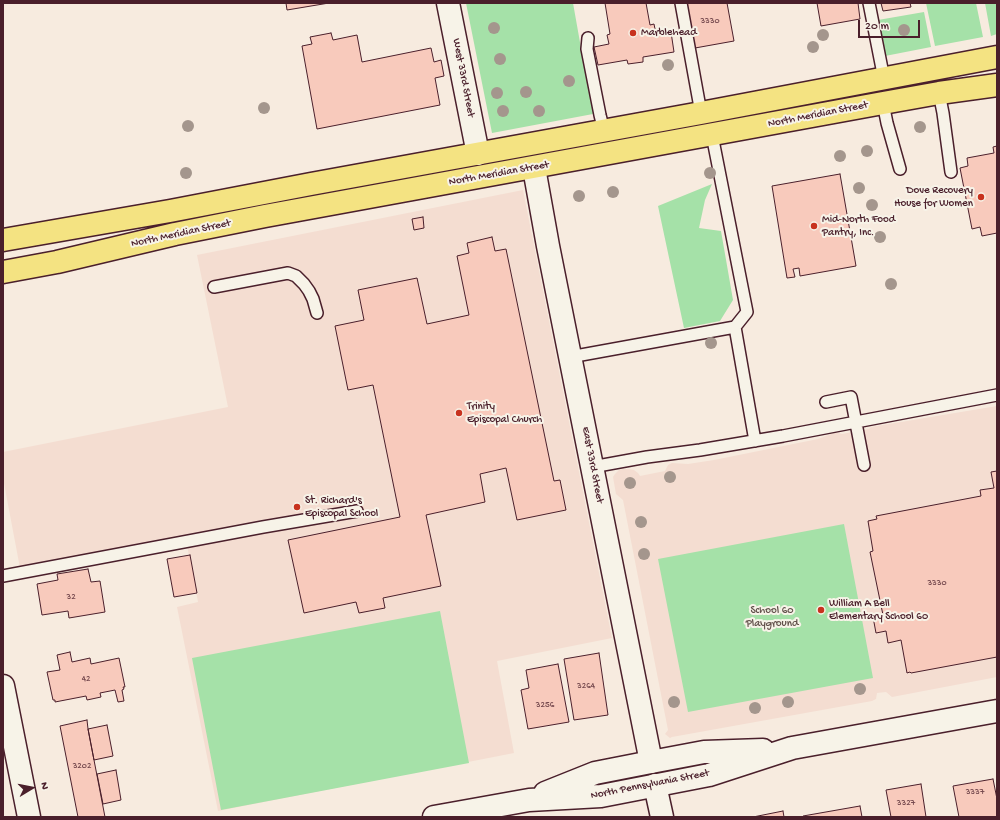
<!DOCTYPE html>
<html>
<head>
<meta charset="utf-8">
<style>
	body { margin:0 }
	#map { position:relative; width:1000px; height:820px; overflow:hidden; background:#f7ebdf; font-family:"Gochi Hand",sans-serif }
	canvas { display:block }
	.frame { position:absolute; inset:0; border:4px solid #4a1f2b; pointer-events:none }
	.north { position:absolute; left:12px; top:768px; width:40px; height:40px; -webkit-text-stroke:3px #f7f3e8; paint-order:stroke; rotate:80deg; font-size:11px; font-weight:700; line-height:16px; text-align:center; color:#4a1f2b }
	.north::after { content:''; display:block; margin:auto; width:14px; height:18px; background:#4a1f2b; clip-path:polygon(50% 0,100% 100%,50% 72%,0 100%) }
	.scale { position:absolute; left:858px; top:20px; width:62px; height:18px; box-sizing:border-box; border:2px solid #4a1f2b; border-top:0; padding-left:5px; font-size:12px; line-height:14px; white-space:nowrap; color:#4a1f2b; -webkit-text-stroke:3px #f7f3e8; paint-order:stroke }
</style>
</head>
<body>
<div id="map">
<canvas width="1000" height="820"></canvas>
<div class="frame"></div>
<div class="north">N</div>
<div class="scale">20 m</div>
</div>
<script>
const ctx = document.querySelector('canvas').getContext('2d');
ctx.lineJoin = 'round';
function fill(path, color) { ctx.fillStyle = color; ctx.fill(path, 'evenodd'); }
const toPath = rows => new Path2D(rows.map(r => 'M' + r).join(''));
function trace(path, color, width, dash) { ctx.strokeStyle = color; ctx.lineWidth = width; ctx.lineCap = dash ? 'butt' : 'round'; ctx.setLineDash(dash || []); ctx.stroke(path); }
function write(font, color, halo, rows, align = 'center') {
  ctx.font = font + ' "Gochi Hand",sans-serif'; ctx.lineWidth = 4; ctx.setLineDash([]); ctx.textBaseline = 'middle'; ctx.strokeStyle = halo; ctx.fillStyle = color; for (const [text, x, y, turn = 0] of rows) {
    ctx.save(); ctx.translate(x, y); ctx.rotate((+turn || 0) * Math.PI / 180); ctx.textAlign = isNaN(turn) ? turn : align; if (halo) ctx.strokeText(text, 0, 0); ctx.fillText(text, 0, 0); ctx.restore();
  }
}
fill(toPath([
	[523,190,612,638,497,661,514,753,218,811,177,607,198,602,185,535,20,568,3,478,3,452,228,407,197,255],
	[997,406,997,677,892,697,886,692,877,693,876,699,872,701,672,737,670,738,665,734,668,730,623,500,616,494,613,477,615,474,619,470,623,469,629,469,634,470,638,473,640,476,665,471,668,465,672,463,688,464,714,460,818,439,834,433,839,433,842,434,869,429,871,427]
]), '#f4ddd1');
fill(toPath([
	[466,3,573,3,581,48,581,51,594,110,593,114,492,133],
	[926,3,976,3,983,37,935,46],
	[985,3,997,3,997,34,991,36],
	[924,12,931,47,885,56,878,20],
	[712,184,705,200,699,228,721,231,733,300,720,321,684,328,658,206],
	[844,524,873,678,688,712,658,559],
	[440,611,469,763,221,810,192,658]
]), '#a5e1a8');
const building = toPath([
	[286,3,329,3,287,10,286,3],
	[605,3,646,3,650,25,654,24,656,34,671,32,674,52,643,57,643,62,628,64,627,60,598,65,594,47,609,44,607,35,610,34,605,3],
	[686,3,727,3,734,41,695,48,686,3],
	[817,3,858,3,860,19,821,26,817,3],
	[881,3,910,3,911,7,883,11,881,3],
	[331,33,333,40,357,35,362,62,431,48,434,62,441,60,444,76,435,78,440,105,317,129,302,46,312,44,310,37,331,33],
	[997,146,997,233,982,236,980,227,972,229,960,168,968,166,967,158,994,153,993,147,997,146],
	[840,174,856,266,800,276,799,268,793,269,795,277,787,278,772,186,840,174],
	[423,217,424,228,414,230,412,219,423,217],
	[492,237,495,251,506,249,554,481,560,480,566,510,517,520,506,468,480,474,485,502,426,515,441,586,383,598,385,608,359,613,356,602,304,613,288,540,400,517,373,385,348,390,335,326,364,320,358,290,417,278,427,324,469,315,457,256,469,253,467,243,492,237],
	[997,471,997,657,911,673,910,672,907,673,901,640,888,643,886,631,876,633,873,617,883,615,870,552,873,551,868,521,877,519,876,516,981,496,980,490,994,488,991,472,997,471],
	[190,555,197,593,174,597,167,559,190,555],
	[88,569,91,582,100,581,105,612,69,618,68,611,42,615,37,584,58,580,57,574,88,569],
	[70,652,72,662,90,658,91,664,119,658,125,687,123,687,124,689,122,690,124,701,118,702,115,690,100,693,101,697,87,700,86,696,55,702,55,700,53,700,47,672,60,670,57,655,70,652],
	[599,653,608,715,574,720,564,659,599,653],
	[558,664,569,722,528,729,521,690,529,688,526,670,558,664],
	[87,720,88,729,105,817,78,817,60,726,87,720],
	[107,725,113,756,94,760,88,729,107,725],
	[116,770,121,800,103,804,97,774,116,770],
	[993,779,997,799,997,817,959,817,953,786,993,779],
	[921,784,926,817,891,817,886,790,921,784],
	[860,806,862,817,803,817,803,816,860,806],
	[783,811,784,817,753,817,783,811]
]);
fill(building, '#f8cabc');
trace(building, '#4a1f2b', 1);
const service = toPath([
	[681,3,701,113],
	[869,3,884,79],
	[588,38,587,49,600,115,604,131],
	[939,93,943,113,951,172],
	[883,103,887,123,900,169],
	[712,135,747,312,735,327,755,441],
	[214,287,288,273,296,276,304,284,309,291,313,299,317,313],
	[570,357,735,327],
	[826,402,851,397,864,465],
	[592,467,647,457,700,450,783,436,997,395],
	[3,576,263,527,357,511]
]);
const minor = toPath([
	[448,3,478,154],
	[534,168,548,246,651,762],
	[3,686,29,817],
	[655,785,662,817]
]);
const tertiary = toPath([
	[545,793,595,773,651,762,704,752,763,750],
	[434,817,529,800,601,796,709,775,792,748,997,711]
]);
const primary = toPath([
	[3,240,170,211,311,184,701,113,997,57],
	[3,272,57,262,175,234,265,216,883,103,939,93,997,85]
]);
trace(service, '#4a1f2b', 14);
trace(minor, '#4a1f2b', 25);
trace(tertiary, '#4a1f2b', 25);
trace(primary, '#4a1f2b', 25);
trace(service, '#f7f3e8', 11);
trace(minor, '#f7f3e8', 22);
trace(tertiary, '#f7f3e8', 22);
trace(primary, '#f4e382', 22);
ctx.fillStyle = '#a4968d';
for (const [x, y] of [
	[494,28],
	[904,30],
	[823,35],
	[813,47],
	[500,59],
	[668,65],
	[569,81],
	[526,92],
	[497,93],
	[264,108],
	[503,111],
	[539,111],
	[188,126],
	[920,127],
	[867,151],
	[840,156],
	[186,173],
	[710,173],
	[859,188],
	[613,192],
	[579,196],
	[872,205],
	[880,237],
	[891,284],
	[711,343],
	[670,477],
	[630,483],
	[641,522],
	[644,554],
	[860,689],
	[674,702],
	[788,702],
	[755,708]
]) { ctx.beginPath(); ctx.arc(x, y, 6, 0, 2 * Math.PI); ctx.fill(); }
for (const [x, y, r, color] of [
	[633,33,4,"#c8321e"],
	[981,197,4,"#c8321e"],
	[814,226,4,"#c8321e"],
	[459,413,4,"#c8321e"],
	[297,507,4,"#c8321e"],
	[821,610,4,"#c8321e"]
]) { const dot = new Path2D(); dot.arc(x, y, r, 0, 2 * Math.PI); ctx.fillStyle = color; ctx.fill(dot); trace(dot, '#f7f3e8', 1.5); }
write('9px', '#764a4f', null, [
	["3330",710,22],
	["3330",937,584],
	["32",71,598],
	["42",86,680],
	["3264",586,687],
	["3256",545,706],
	["3202",82,767],
	["3337",975,793],
	["3327",906,804]
]);
write('11px', '#4a1f2b', '#f7f3e8', [
	["Marblehead",641,33],
	["Dove Recovery",973,191,"right"],
	["House for Women",973,204,"right"],
	["Mid-North Food",822,220],
	["Pantry, Inc.",822,233],
	["Trinity",467,407],
	["Episcopal Church",467,420],
	["St. Richard's",305,501],
	["Episcopal School",305,514],
	["William A Bell",829,604],
	["Elementary School 60",829,617]
], 'left');
write('11px', '#4a1f2b', '#f7f3e8', [
	["West 33rd Street",463,78,79],
	["North Meridian Street",818,115,-11],
	["North Meridian Street",499,174,-10],
	["North Meridian Street",181,234,-12],
	["East 33rd Street",592,465,79],
	["North Pennsylvania Street",650,785,-11]
]);
write('11px', '#61504a', '#f7f3e8', [
	["School 60",772,611],
	["Playground",772,624]
]);
</script>
</body>
</html>
